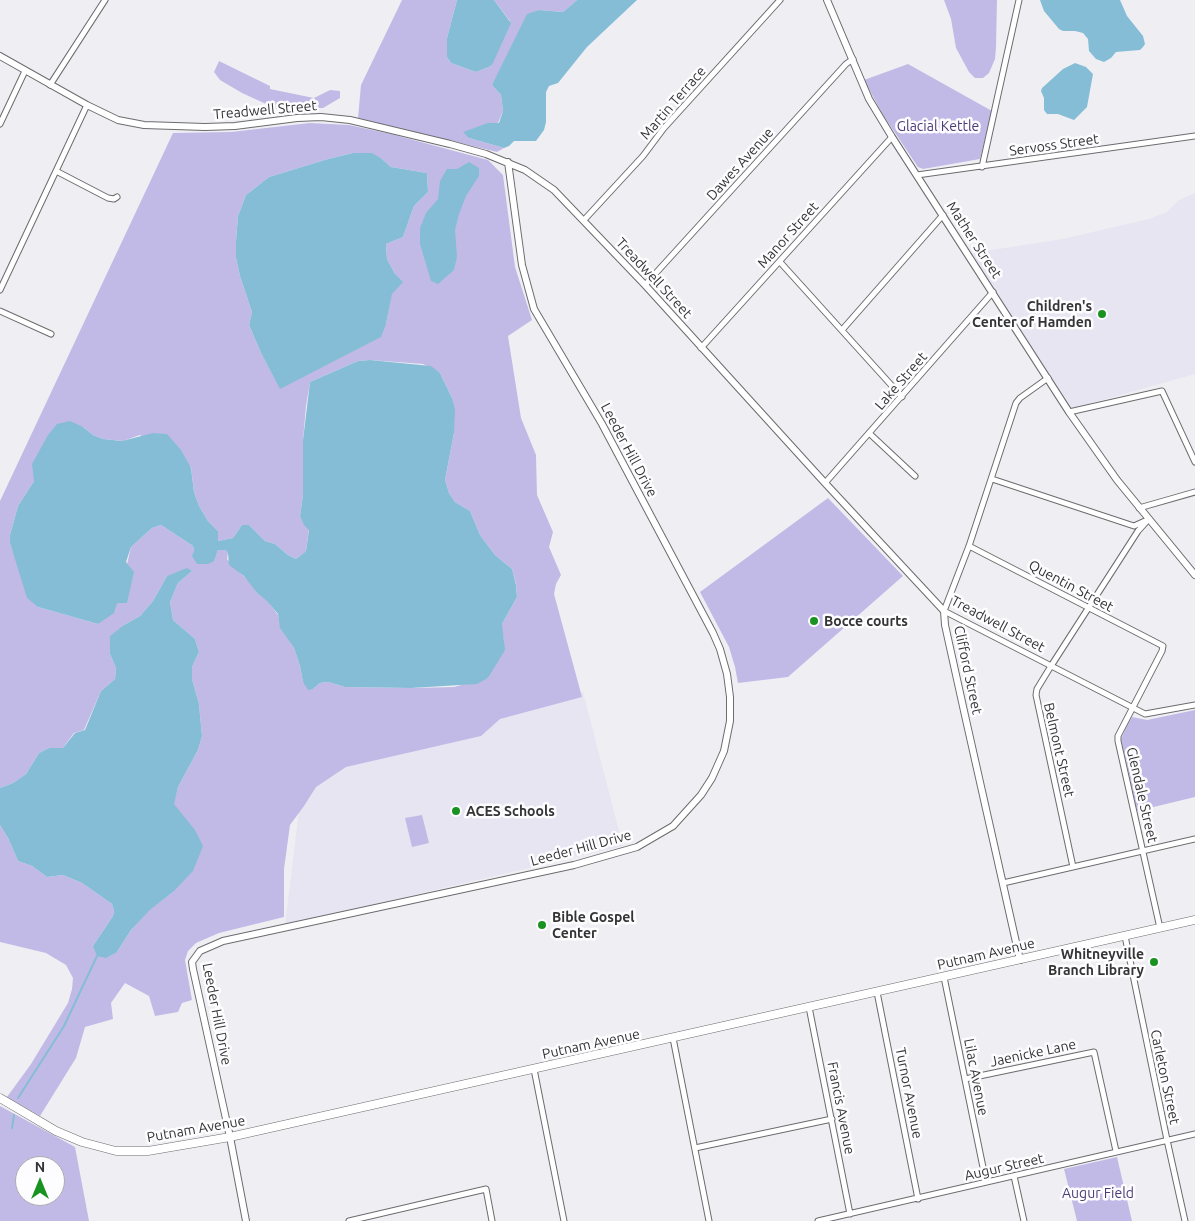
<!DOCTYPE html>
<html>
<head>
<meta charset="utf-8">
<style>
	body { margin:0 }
	#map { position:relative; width:1195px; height:1221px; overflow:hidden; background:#efeff3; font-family:Ubuntu,sans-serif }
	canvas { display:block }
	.north { position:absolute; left:15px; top:1156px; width:50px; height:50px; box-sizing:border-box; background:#fdfcff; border:1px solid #adacae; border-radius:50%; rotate:0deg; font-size:14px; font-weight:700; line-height:20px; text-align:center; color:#343435 }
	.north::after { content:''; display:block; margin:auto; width:18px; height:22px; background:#1a9221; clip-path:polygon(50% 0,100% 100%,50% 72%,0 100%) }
</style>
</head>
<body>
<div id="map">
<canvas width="1195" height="1221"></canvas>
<div class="north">N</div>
</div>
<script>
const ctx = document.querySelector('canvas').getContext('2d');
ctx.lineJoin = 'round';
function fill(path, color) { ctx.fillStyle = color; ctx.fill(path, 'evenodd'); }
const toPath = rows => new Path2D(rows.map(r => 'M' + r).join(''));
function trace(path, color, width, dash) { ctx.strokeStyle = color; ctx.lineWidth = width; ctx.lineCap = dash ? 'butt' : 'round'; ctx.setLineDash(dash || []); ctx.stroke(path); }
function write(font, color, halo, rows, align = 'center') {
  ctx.font = font + ' Ubuntu,sans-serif'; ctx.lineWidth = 5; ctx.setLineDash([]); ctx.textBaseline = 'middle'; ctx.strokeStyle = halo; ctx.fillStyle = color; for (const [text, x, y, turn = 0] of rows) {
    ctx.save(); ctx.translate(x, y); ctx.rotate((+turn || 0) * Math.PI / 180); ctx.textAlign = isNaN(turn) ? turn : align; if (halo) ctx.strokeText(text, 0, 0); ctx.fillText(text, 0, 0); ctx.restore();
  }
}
fill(toPath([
	[1195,193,1195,374,1067,410,972,253,1062,239,1149,219,1167,212,1179,200],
	[583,692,623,846,285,925,304,769]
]), '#e7e5f1');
fill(toPath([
	[402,0,457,0,447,38,447,57,451,63,476,72,491,66,510,21,494,0,577,0,563,12,539,10,492,85,501,95,503,111,498,123,469,138,504,148,497,152,358,118,361,85],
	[944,0,997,0,996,48,995,59,989,73,983,78,975,78,969,72,956,48,951,19],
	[219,61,270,86,270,89,314,98,330,90,340,91,340,98,323,108,277,109,242,93,220,80,214,72],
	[908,64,992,111,980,159,923,169,918,167,883,115,864,80],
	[310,123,349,125,391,134,488,160,503,175,515,267,532,320,508,336,521,418,536,455,537,495,553,532,549,547,561,575,556,584,554,594,582,697,500,719,481,736,346,767,316,787,304,806,290,825,284,869,284,917,219,933,196,943,188,951,185,960,192,1000,182,1003,178,1012,155,1016,149,996,125,983,111,1003,113,1019,85,1027,76,1058,40,1116,7,1097,31,1064,68,1003,72,989,73,978,66,965,46,953,0,942,0,825,8,838,18,861,32,866,47,877,63,875,82,883,112,904,114,911,113,916,93,946,117,952,131,930,151,908,173,892,183,818,173,804,178,787,198,750,202,736,199,704,192,679,192,667,199,652,195,639,173,620,170,602,178,583,192,571,167,576,153,601,140,616,124,625,110,654,116,668,115,679,101,691,84,730,74,733,63,748,49,748,39,753,26,774,13,783,0,788,0,501,173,133,231,132],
	[353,153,382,159,391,167,427,173,428,192,414,206,403,237,386,244,387,259,395,274,386,324,280,388,261,353,249,325,252,312,240,276,236,258,236,240,238,216,246,195,269,177,328,159],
	[370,360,423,364,440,373,452,398,454,433,445,480,449,493,455,502,470,511,480,535,495,555,512,569,516,584,517,597,502,624,502,633,504,640,488,678,454,687,411,688,345,687,328,682,320,683,313,689,303,682,300,666,294,648,281,628,278,615,266,599,257,593,250,582,234,567,227,559,228,553,225,550,218,550,214,560,194,551,193,546,161,525,152,528,131,547,118,603,98,624,38,607,21,575,10,543,10,535,18,506,34,481,83,427,93,435,103,439,123,441,140,435,191,467,194,492,199,506,208,521,218,531,218,541,233,538,242,525,249,525,265,541,275,544,288,555,296,559,306,551,309,529,300,516,303,495,303,440,306,406,310,382,358,361],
	[828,498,903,576,788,677,738,683,735,667,729,647,700,592],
	[1195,710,1195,797,1137,811,1121,739,1127,726,1132,717,1147,720],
	[422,815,429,843,412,847,405,818],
	[0,1106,75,1147,89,1221,0,1221],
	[25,1166,55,1166,55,1196,25,1196],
	[1117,1157,1132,1221,1077,1221,1064,1169]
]), '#c2bae6');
fill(toPath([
	[457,0,494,0,511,23,493,63,491,66,476,72,451,63,447,57,447,38],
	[577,0,637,0,587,47,558,83,549,86,546,92,546,122,544,130,536,141,514,141,509,146,504,148,469,138,463,132,488,123,499,123,503,111,501,95,492,85,527,14,539,10,563,12],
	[1040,0,1120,0,1127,16,1143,36,1145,44,1143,47,1140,50,1116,52,1111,58,1104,62,1096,59,1089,51,1088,39,1083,33,1075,31,1063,31,1059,29,1044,11],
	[1075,63,1086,67,1093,74,1087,107,1074,120,1058,114,1047,114,1044,110,1044,98,1041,91,1042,88,1063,69],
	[353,153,372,153,382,159,391,167,427,173,428,192,414,206,403,237,386,244,387,259,395,274,403,282,392,294,386,324,381,337,280,389,261,353,249,325,252,312,240,276,236,258,236,241,238,216,246,195,269,177,328,159],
	[469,162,479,168,479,176,466,196,459,214,455,230,457,257,454,270,438,284,431,281,420,244,420,228,426,213,438,199,440,181,447,169,457,169],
	[370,360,431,366,440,373,452,398,455,410,454,433,445,480,449,493,455,502,470,511,480,535,495,555,512,569,516,585,517,597,502,624,505,650,488,678,477,684,411,688,345,687,328,682,320,683,313,689,308,690,303,682,300,666,294,648,280,628,278,614,266,600,257,593,244,576,229,565,228,553,225,550,218,550,214,561,208,564,197,564,192,556,194,551,193,546,161,525,152,528,131,547,126,562,134,572,127,603,118,603,116,606,114,613,98,624,38,607,27,598,10,543,10,535,18,506,34,481,32,464,48,435,57,424,70,421,83,427,93,435,103,439,122,441,153,433,167,434,181,450,191,468,194,492,199,506,208,521,218,531,218,541,233,538,242,525,249,525,265,541,275,544,288,555,296,559,306,551,309,530,304,525,300,516,303,495,303,440,310,382,358,361],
	[187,568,192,571,178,583,170,602,173,620,195,639,199,652,192,667,192,679,199,704,202,736,198,750,178,787,174,804,195,830,203,846,193,871,173,892,151,909,131,930,117,952,106,958,97,956,93,946,113,916,114,911,112,904,82,883,63,875,47,877,32,866,18,861,8,838,0,825,0,788,13,783,26,774,39,753,49,748,63,748,75,733,85,730,101,691,115,679,116,668,110,654,110,636,124,625,140,616,153,601,167,576]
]), '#85bdd7');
trace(toPath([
	[18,1098,64,1026,97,956],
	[12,1128,14,1115]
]), '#85bdd7', 2);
const minor = toPath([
	[50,85,105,0],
	[0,124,25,71],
	[982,167,1019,0],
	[56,171,108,198,114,199,117,197],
	[917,175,1195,136],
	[584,220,643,156,664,128,780,0],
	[780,262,902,397],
	[645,285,846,64,853,59],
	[0,290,87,105],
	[0,311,51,334],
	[842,330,943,215],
	[701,348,892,137],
	[1048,378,1020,398,1016,403,969,546,944,611,1145,714,1195,705],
	[1069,412,1162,391,1195,462],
	[869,433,915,476],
	[992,479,1134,526,1145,521],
	[825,483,993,292],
	[1139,508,1195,492],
	[969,546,1163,646,1162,651,1118,736,1118,741,1160,928],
	[1073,867,1036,695,1037,689,1051,666,1138,531,1148,520],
	[1003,883,1195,839],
	[1125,936,1167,1140,1185,1221],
	[944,977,986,1182],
	[877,992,918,1199],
	[809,1007,850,1214],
	[673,1038,709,1221],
	[534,1069,564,1221],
	[965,1079,1094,1052,1116,1151],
	[695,1148,832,1119],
	[1014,1176,1024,1221],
	[349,1221,486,1189,492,1221],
	[818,1221,1195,1134]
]);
const tertiary = toPath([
	[827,0,869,99,892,137,1069,412,1117,480,1195,575],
	[0,56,87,105,118,120,144,125,205,127,235,126,297,118,321,117,350,120,450,144,486,154,525,170,554,190,645,285,825,483,944,611,945,625,964,711,1020,960],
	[246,1221,230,1137,193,969,192,962,200,951,223,941,574,865,637,847,673,826,701,795,712,778,724,751,730,721,730,697,727,674,720,649,713,633,602,424,534,309,522,265,508,162]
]);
const secondary = toPath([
	[0,1098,56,1131,82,1142,116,1151,148,1151,230,1137,1195,920]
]);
trace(minor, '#6c6c6f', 7);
trace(tertiary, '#6c6c6f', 8);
trace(secondary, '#6c6c6f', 9);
trace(minor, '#fff', 5);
trace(tertiary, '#fff', 6);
trace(secondary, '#fff', 8);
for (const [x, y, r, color] of [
	[1102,314,5,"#1a9221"],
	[814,621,5,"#1a9221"],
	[456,811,5,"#1a9221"],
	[542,925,5,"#1a9221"],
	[1154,962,5,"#1a9221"]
]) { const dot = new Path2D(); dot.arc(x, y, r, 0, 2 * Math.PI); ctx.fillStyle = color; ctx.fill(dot); trace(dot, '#fdfcff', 2); }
write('14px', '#343435', '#fdfcff', [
	["Martin Terrace",673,103,-49],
	["Treadwell Street",265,110,-5],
	["Servoss Street",1054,145,-8],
	["Dawes Avenue",740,164,-48],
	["Manor Street",788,235,-48],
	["Mather Street",974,240,57],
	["Treadwell Street",654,278,47],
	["Lake Street",901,381,-49],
	["Leeder Hill Drive",629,450,62],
	["Quentin Street",1071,586,28],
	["Treadwell Street",998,624,28],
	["Clifford Street",968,670,78],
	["Belmont Street",1059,750,77],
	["Glendale Street",1142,795,77],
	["Leeder Hill Drive",581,848,-15],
	["Putnam Avenue",986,954,-13],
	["Leeder Hill Drive",217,1014,79],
	["Putnam Avenue",591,1044,-12],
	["Jaenicke Lane",1033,1053,-12],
	["Lilac Avenue",976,1077,79],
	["Carleton Street",1165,1077,78],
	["Turnor Avenue",909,1093,79],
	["Francis Avenue",841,1108,79],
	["Putnam Avenue",196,1129,-10],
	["Augur Street",1004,1167,-13]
]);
write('14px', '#4b3b77', '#fdfcff', [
	["Glacial Kettle",938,126],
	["Augur Field",1098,1193]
]);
write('bold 14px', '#343435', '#fdfcff', [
	["Children's",1092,306,"right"],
	["Center of Hamden",1092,322,"right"],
	["Bocce courts",824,621],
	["ACES Schools",466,811],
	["Bible Gospel",552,917],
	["Center",552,933],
	["Whitneyville",1144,954,"right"],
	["Branch Library",1144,970,"right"]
], 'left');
</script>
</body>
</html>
